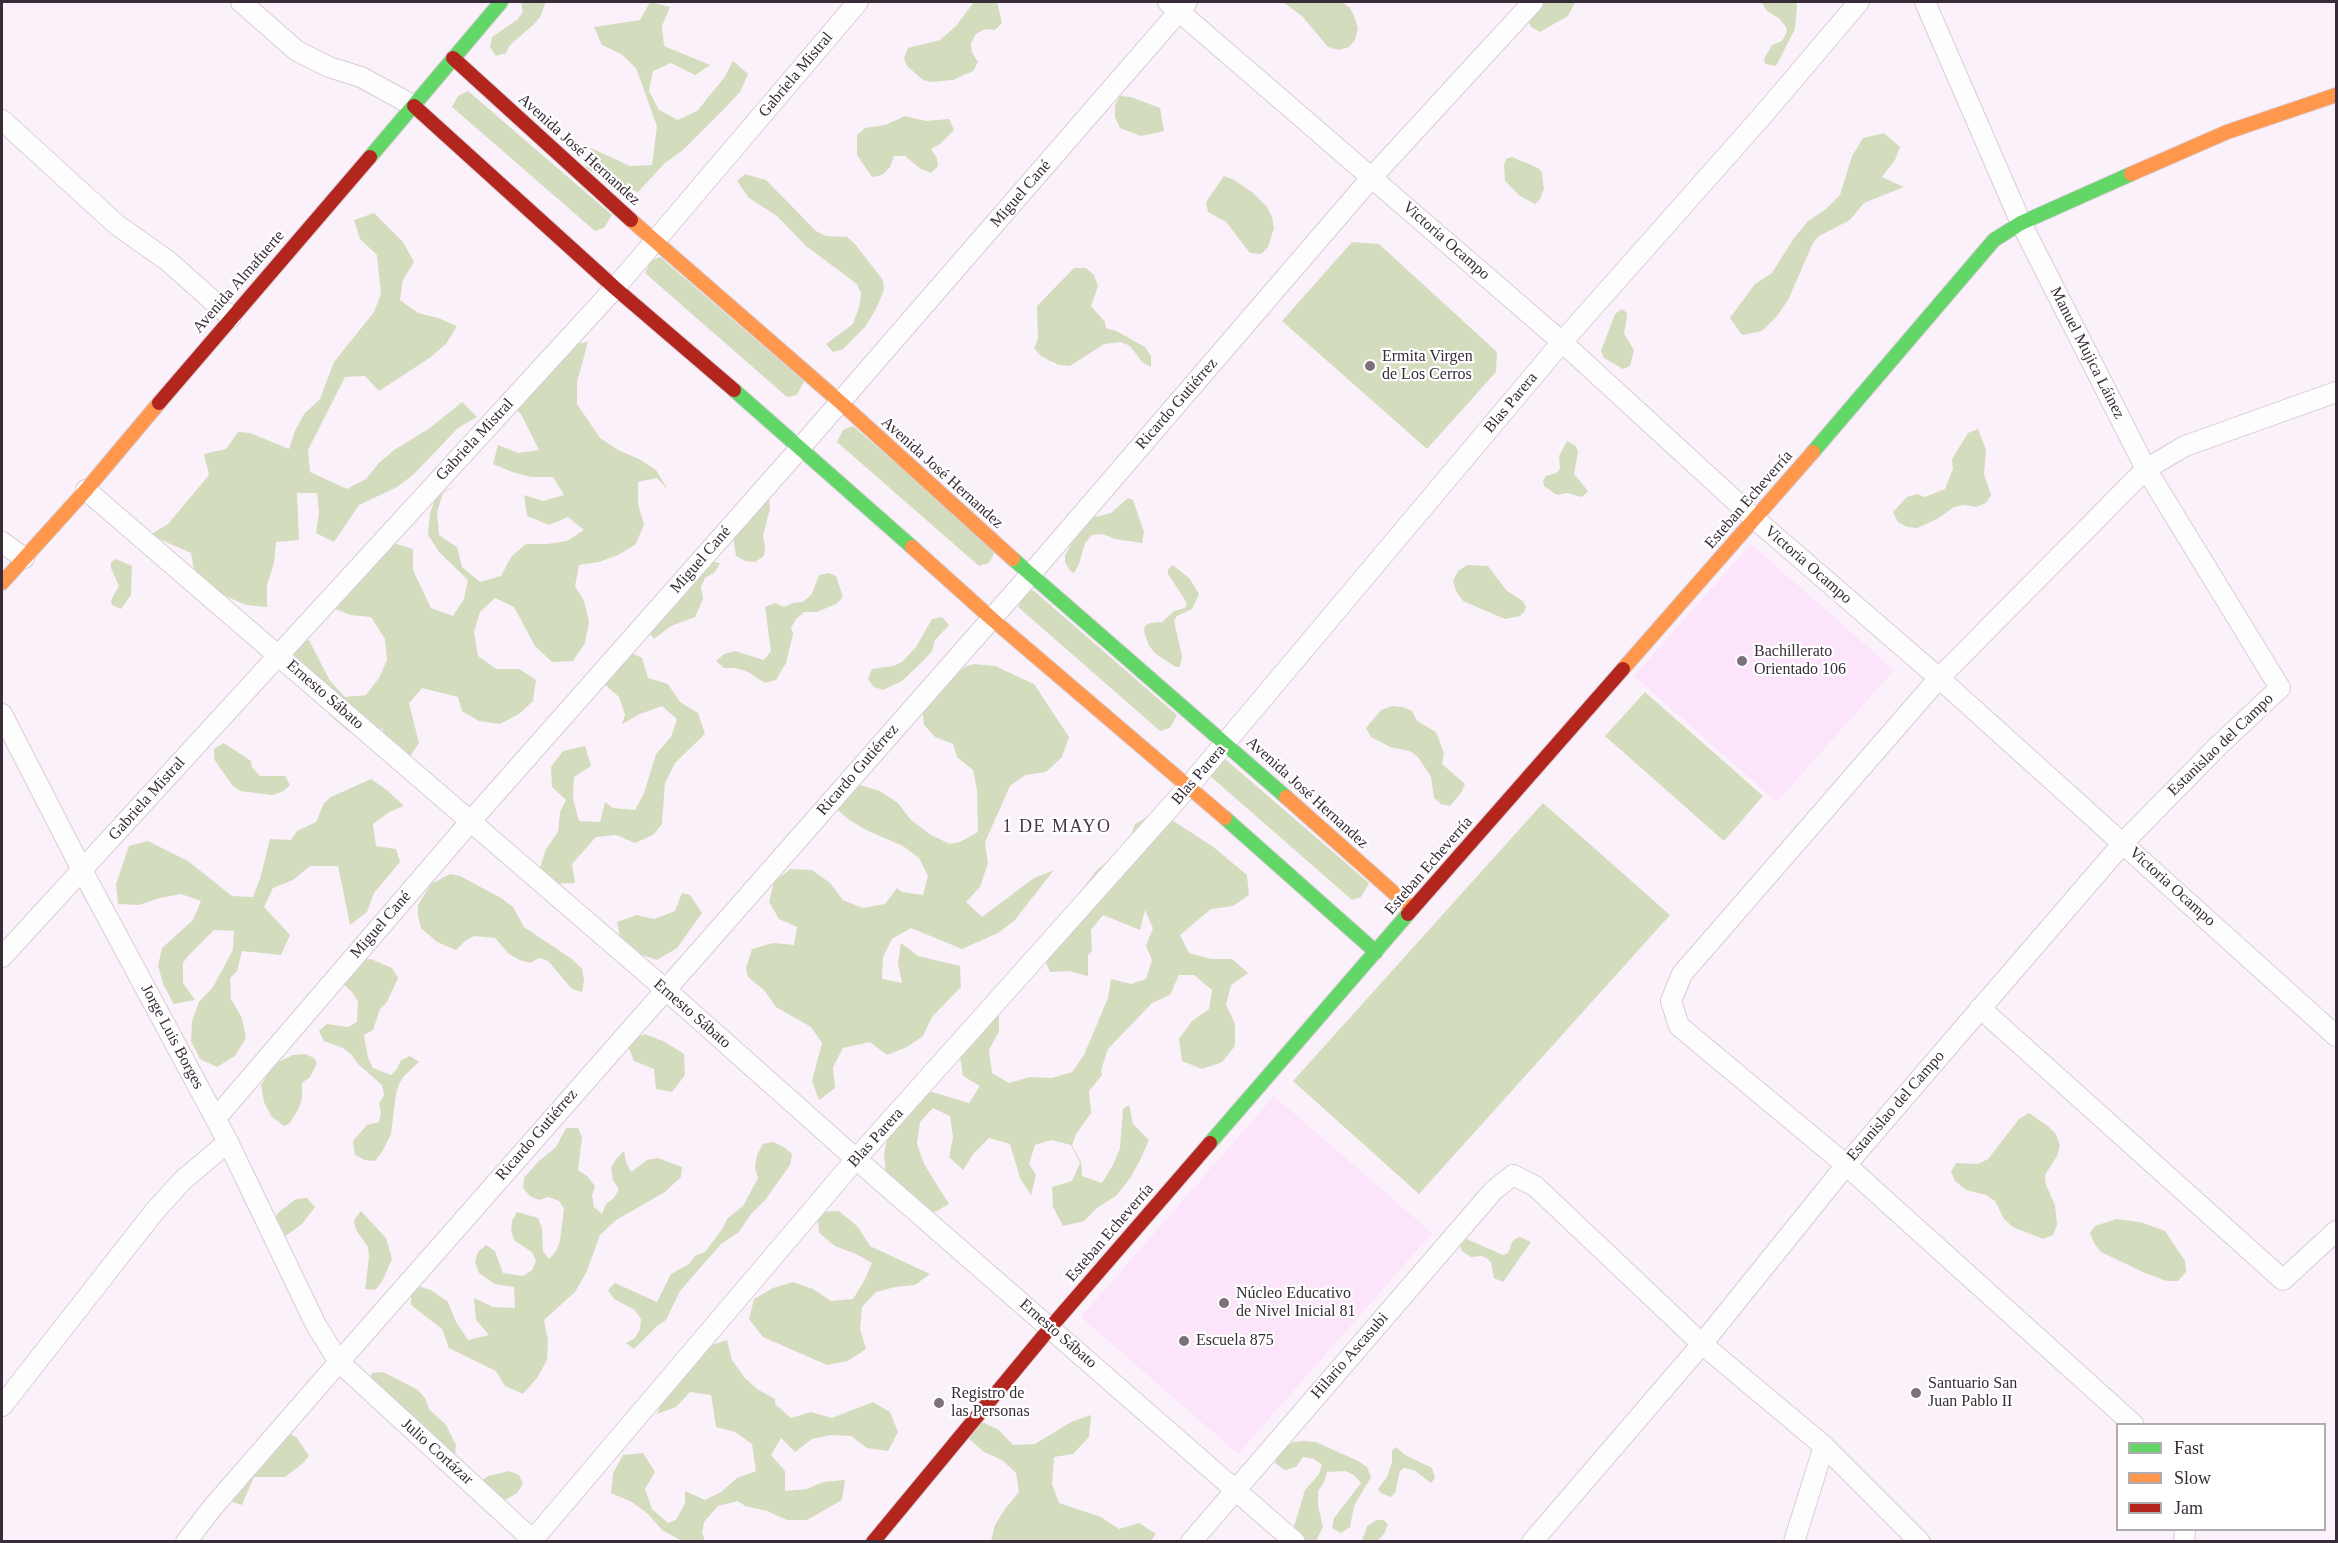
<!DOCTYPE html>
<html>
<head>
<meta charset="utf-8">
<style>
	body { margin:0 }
	#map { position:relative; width:2338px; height:1543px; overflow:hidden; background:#fbf1fa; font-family:"Times New Roman",serif }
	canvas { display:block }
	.frame { position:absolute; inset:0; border:3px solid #372c37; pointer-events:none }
	.legend { position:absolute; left:2116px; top:1423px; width:210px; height:108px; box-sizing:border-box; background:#fff; border:2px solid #afabaf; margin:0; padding:8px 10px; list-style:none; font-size:18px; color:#372c37 }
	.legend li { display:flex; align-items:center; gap:12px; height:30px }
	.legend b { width:30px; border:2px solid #afabaf }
</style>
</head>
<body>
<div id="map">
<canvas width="2338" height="1543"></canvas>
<div class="frame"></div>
<ul class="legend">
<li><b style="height:8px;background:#63d668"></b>Fast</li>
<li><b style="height:8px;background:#ff974d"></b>Slow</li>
<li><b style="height:8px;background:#b3261e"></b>Jam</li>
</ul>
</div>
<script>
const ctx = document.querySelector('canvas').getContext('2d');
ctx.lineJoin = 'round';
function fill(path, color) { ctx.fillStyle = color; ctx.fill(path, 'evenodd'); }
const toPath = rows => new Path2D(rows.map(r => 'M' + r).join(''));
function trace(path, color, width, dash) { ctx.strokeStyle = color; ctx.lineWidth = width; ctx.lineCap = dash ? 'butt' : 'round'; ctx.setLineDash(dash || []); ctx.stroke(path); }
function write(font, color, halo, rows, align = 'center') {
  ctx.font = font + ' "Times New Roman",serif'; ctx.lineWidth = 4.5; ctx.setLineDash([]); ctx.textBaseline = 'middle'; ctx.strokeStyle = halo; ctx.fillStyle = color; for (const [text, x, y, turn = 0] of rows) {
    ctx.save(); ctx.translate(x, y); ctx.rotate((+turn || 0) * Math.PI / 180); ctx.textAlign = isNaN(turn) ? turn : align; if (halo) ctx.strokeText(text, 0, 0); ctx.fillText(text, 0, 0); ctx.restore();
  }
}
fill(toPath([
	[1751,544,1894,670,1777,802,1634,676],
	[1274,1096,1432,1233,1238,1454,1081,1317]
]), '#fce4fb');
fill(toPath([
	[521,2,546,2,540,17,533,25,509,46,506,53,496,56,490,47,492,37,517,20,523,12],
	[650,2,670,7,662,26,664,46,710,65,695,75,671,63,653,71,649,91,659,110,678,120,697,111,724,78,733,61,748,74,740,92,726,107,683,150,665,163,638,192,602,178,586,168,591,148,630,166,652,165,657,126,636,68,621,54,602,45,594,27,640,20],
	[974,2,997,2,1002,23,995,30,985,29,976,34,971,43,972,53,978,62,973,71,953,80,930,82,923,80,907,66,904,58,908,48,940,40,956,26],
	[1283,2,1342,2,1350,8,1355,18,1358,29,1355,40,1349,47,1339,50,1328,47,1302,16],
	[1541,2,1575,2,1568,16,1540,32,1531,27,1529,23,1529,18],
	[1762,3,1796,2,1797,6,1795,29,1776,66,1765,64,1764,59,1772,45,1782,41,1787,32,1786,27,1780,19,1767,11],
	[468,91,612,215,604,228,595,231,452,107,458,96],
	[1120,96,1131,97,1160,108,1164,131,1141,136,1120,128,1115,117,1115,105],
	[905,116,926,121,949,119,954,130,940,144,931,149,937,158,938,166,931,173,921,169,905,156,894,156,890,167,882,175,872,177,857,155,857,135,865,128,885,125],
	[1884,133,1900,147,1895,160,1882,177,1904,187,1864,203,1850,220,1819,236,1813,243,1788,300,1777,316,1762,331,1742,335,1730,318,1755,284,1772,273,1794,238,1808,221,1826,209,1840,195,1852,156,1863,138],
	[1512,157,1538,168,1542,173,1544,189,1540,199,1535,204,1520,196,1505,181,1504,165,1506,159],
	[745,174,766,180,816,231,826,236,847,237,855,244,883,280,884,290,876,309,865,327,843,349,833,352,826,344,853,324,860,304,861,293,857,284,806,246,777,216,749,198,737,181],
	[1224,176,1234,180,1252,192,1267,207,1272,217,1274,228,1268,247,1261,254,1250,253,1226,222,1208,212,1206,202],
	[374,213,403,242,414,262,403,280,400,300,418,313,438,318,457,326,446,344,431,357,379,391,365,376,345,377,308,450,310,472,347,489,366,479,379,463,394,450,430,428,462,402,477,417,458,428,413,475,397,487,359,505,334,542,316,533,319,512,317,493,297,493,299,540,276,542,274,563,267,585,267,607,246,605,209,589,195,575,191,553,150,535,168,524,209,475,204,454,226,449,238,432,250,433,289,449,295,431,304,414,320,399,334,362,374,312,381,294,377,255,360,239,354,220],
	[1352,242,1379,244,1497,352,1496,372,1427,449,1282,321],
	[660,257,804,381,797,395,787,397,645,273,651,261],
	[1074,268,1086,268,1094,275,1098,286,1091,306,1105,322,1106,328,1116,331,1145,347,1151,356,1151,367,1142,362,1130,346,1121,342,1104,344,1070,366,1060,365,1050,361,1041,356,1034,348,1038,339,1037,306],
	[1622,309,1626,312,1627,317,1624,334,1634,350,1630,366,1623,369,1604,358,1601,351,1615,314],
	[588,342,577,382,577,404,600,438,618,450,639,459,656,470,668,490,657,478,638,482,638,504,644,525,635,545,618,555,599,562,579,565,575,586,584,601,589,622,585,643,573,661,552,662,535,646,514,607,495,598,480,612,474,632,478,656,496,669,519,669,536,680,533,701,519,714,500,724,479,721,462,711,458,697,422,688,409,703,419,743,406,762,389,748,382,728,367,741,348,731,333,718,304,686,289,646,309,640,330,681,345,697,366,695,379,678,387,660,385,639,371,617,351,615,335,609,329,590,393,543,413,549,413,570,431,608,453,616,464,599,468,580,439,552,428,535,430,513,437,495,460,483,443,493,437,512,439,535,457,547,462,567,480,582,501,576,511,557,526,544,547,544,567,541,584,530,568,517,549,525,527,516,524,495,543,501,564,495,553,477,531,477,512,472,493,464,498,445,518,453,539,450,521,414,514,408,567,345],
	[853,426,996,550,989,563,979,566,837,442,843,430],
	[1978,429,1986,450,1984,474,1991,495,1986,503,1976,507,1965,505,1954,507,1937,519,1917,528,1907,527,1898,522,1893,512,1907,497,1917,494,1925,497,1945,489,1953,469,1952,459,1968,433],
	[1567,441,1576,446,1578,452,1574,474,1588,491,1582,497,1567,493,1557,495,1544,486,1543,480,1546,476,1556,473,1560,469,1559,456],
	[769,498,770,508,763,536,765,546,764,556,755,562,745,561,736,556,733,537],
	[1128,498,1133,500,1144,532,1142,543,1115,539,1103,534,1092,535,1085,543,1079,564,1074,573,1070,571,1065,562,1065,556,1084,517,1095,517,1111,513],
	[116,559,132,566,131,595,121,609,112,605,111,600,119,586,111,568,111,562],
	[709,561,720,563,715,572,705,578,701,587,703,599,695,617,671,626,654,639,648,631],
	[1173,565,1190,579,1199,594,1192,609,1177,616,1174,621,1182,656,1180,667,1176,667,1156,654,1149,646,1144,631,1145,626,1150,623,1162,622,1174,611,1185,608,1187,603,1168,574,1168,569],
	[1467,565,1488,566,1507,591,1523,601,1526,607,1524,612,1520,616,1505,619,1463,601,1456,591,1453,581,1458,571],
	[829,573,836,576,843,597,836,604,817,612,804,612,796,619,791,628,793,634,786,663,776,680,765,683,746,671,735,668,724,668,716,661,724,654,735,651,764,660,771,651,765,607,775,603,784,607,793,603,803,602,812,594,819,575],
	[1033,590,1177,715,1170,728,1160,731,1018,607,1024,595],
	[942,617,949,625,935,640,932,651,924,660,902,681,883,690,874,687,868,679,872,669,893,666,902,662,916,647,932,619],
	[623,649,642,658,648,678,668,684,680,702,698,713,705,734,675,763,665,783,662,824,653,835,635,843,616,835,596,837,572,864,575,883,551,884,540,868,546,849,558,832,560,812,566,800,552,787,551,767,563,751,585,746,591,766,574,777,573,799,579,821,600,822,605,802,613,808,635,810,644,793,656,754,671,737,677,719,662,706,640,714,622,724,625,715,619,697,604,684],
	[974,664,995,666,1034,684,1069,737,1062,757,1046,772,1025,775,1010,786,985,842,988,863,980,887,966,902,982,917,1034,878,1054,870,1014,921,998,933,962,949,911,928,892,939,883,957,882,979,902,983,898,963,901,943,918,956,960,966,961,987,932,1017,923,1036,907,1047,887,1055,870,1042,843,1048,833,1067,835,1088,819,1100,812,1081,822,1043,811,1027,776,1007,764,990,748,977,746,968,752,949,773,943,794,945,797,927,779,919,769,902,774,882,790,869,812,870,830,883,843,900,863,908,885,904,897,888,902,892,923,895,928,876,919,858,903,846,866,830,848,819,833,806,839,788,860,785,880,791,898,803,911,820,931,835,950,844,960,842,978,832,977,790,973,770,957,757,953,744,935,737,924,725,922,705,950,677,967,666],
	[1645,692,1763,796,1724,841,1605,736],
	[1392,706,1403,707,1412,711,1417,721,1436,732,1444,753,1442,764,1465,784,1461,793,1450,806,1441,804,1434,798,1431,777,1418,757,1410,751,1390,747,1371,737,1366,728,1381,710],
	[224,743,251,761,252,767,260,776,285,776,290,785,282,792,272,795,240,791,232,785,214,759,214,749],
	[1225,759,1369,883,1361,897,1352,900,1210,776,1215,764],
	[371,779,388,791,404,806,389,812,373,824,376,846,396,849,400,862,374,893,367,912,350,925,338,866,310,866,293,880,273,888,264,907,290,935,281,955,242,951,237,971,230,978,231,999,242,1018,246,1038,235,1056,217,1067,200,1059,191,1041,192,1021,199,1002,213,987,233,950,234,931,214,930,188,956,183,963,183,983,195,1000,174,1004,164,986,158,966,162,948,193,920,201,901,181,894,159,898,139,905,118,904,116,884,129,846,148,841,188,861,232,896,253,897,260,879,270,839,291,840,297,831,316,822,324,803,331,797],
	[1543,803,1670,915,1419,1194,1293,1081],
	[1154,813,1175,822,1212,846,1247,875,1249,895,1233,906,1211,909,1180,935,1189,953,1211,959,1232,959,1248,973,1231,985,1226,1005,1235,1024,1235,1046,1222,1062,1202,1069,1182,1061,1179,1039,1192,1021,1209,1009,1212,990,1194,975,1179,975,1170,995,1152,1003,1108,1049,1101,1070,1102,1075,1089,1091,1091,1113,1076,1134,1072,1145,1081,1162,1082,1176,1102,1183,1113,1165,1120,1148,1123,1109,1129,1105,1133,1124,1149,1140,1140,1160,1131,1177,1116,1196,1098,1207,1084,1221,1063,1226,1053,1207,1052,1187,1072,1181,1080,1163,1071,1145,1051,1140,1035,1145,1029,1164,1036,1175,1031,1195,1020,1178,1010,1144,989,1138,974,1153,963,1170,949,1157,953,1137,950,1116,933,1108,920,1122,917,1144,924,1164,949,1204,931,1214,886,1175,884,1154,888,1136,929,1091,969,1103,980,1086,963,1076,960,1056,999,1011,999,1031,989,1050,992,1073,1009,1083,1030,1077,1052,1078,1072,1072,1084,1055,1108,998,1111,979,1131,984,1146,979,1152,960,1146,946,1153,928,1145,910,1140,930,1103,915,1091,930,1092,951,1088,955,1088,976,1069,971,1050,972,1042,953,1059,919,1097,870,1128,844,1135,824],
	[450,874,460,876,501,898,513,907,524,927,572,959,582,969,584,981,582,992,572,989,548,961,539,958,530,963,520,960,509,954,495,938,474,936,465,941,456,950,437,942,421,928,418,916,418,905,431,884],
	[682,893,690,895,702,913,677,948,657,960,639,954,621,943,617,922,637,915,654,919,675,911],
	[371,959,392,968,398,978,387,1002,380,1009,373,1030,364,1035,368,1058,373,1068,391,1075,397,1069,401,1060,410,1056,419,1062,404,1076,399,1084,396,1094,391,1134,382,1152,375,1161,365,1160,355,1155,353,1141,367,1125,379,1122,381,1113,379,1104,384,1095,382,1085,358,1064,351,1054,343,1048,324,1041,319,1031,327,1024,348,1027,357,1022,358,1002,352,992,336,977,348,961],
	[645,1034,665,1042,684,1054,685,1075,672,1092,656,1089,654,1069,634,1061,626,1041],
	[305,1054,314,1058,317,1063,310,1077,302,1083,302,1099,298,1110,289,1124,284,1126,271,1116,264,1102,261,1085,274,1064,293,1055],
	[2029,1113,2049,1127,2056,1134,2060,1146,2057,1156,2045,1175,2046,1185,2055,1205,2057,1225,2053,1235,2043,1239,2013,1227,2004,1219,1995,1201,1986,1195,1966,1190,1955,1181,1951,1172,1956,1163,1978,1164,1988,1159,2019,1119],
	[566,1128,578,1128,582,1137,578,1170,587,1176,595,1186,592,1196,594,1207,602,1214,606,1204,614,1198,619,1189,613,1180,611,1168,616,1159,624,1151,626,1162,631,1172,647,1160,658,1158,682,1167,681,1177,665,1192,616,1220,600,1235,586,1273,575,1292,544,1320,548,1340,547,1360,537,1378,523,1394,505,1386,496,1371,449,1348,442,1329,411,1305,411,1284,431,1290,448,1302,456,1322,468,1340,489,1335,476,1320,474,1298,493,1307,515,1308,514,1287,495,1284,479,1273,475,1262,478,1252,486,1245,495,1251,503,1273,523,1276,532,1270,536,1261,532,1252,515,1241,511,1231,512,1221,517,1212,538,1218,542,1228,543,1251,549,1259,556,1251,560,1241,564,1209,559,1201,549,1197,539,1200,530,1196,523,1188,524,1178,539,1161,556,1147],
	[773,1142,784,1147,792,1154,790,1165,766,1199,751,1214,739,1232,721,1244,680,1291,666,1320,658,1325,634,1349,626,1343,635,1338,640,1329,641,1319,635,1310,614,1299,608,1290,615,1283,657,1302,671,1274,689,1264,695,1256,705,1252,723,1228,727,1219,743,1206,758,1178,755,1167,757,1155,763,1144],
	[307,1198,315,1207,302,1224,287,1235,278,1236,273,1220,279,1212,296,1199],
	[361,1211,386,1238,392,1259,382,1282,375,1290,365,1289,369,1257,368,1247,356,1230,354,1220],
	[839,1211,858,1227,870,1246,930,1274,915,1285,895,1287,876,1292,862,1307,860,1329,866,1349,848,1361,827,1365,763,1337,749,1319,754,1299,773,1288,793,1282,813,1289,831,1301,853,1299,864,1281,872,1263,856,1254,835,1246,819,1233,817,1212],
	[2116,1219,2140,1222,2165,1231,2185,1261,2186,1272,2178,1281,2167,1281,2145,1273,2101,1252,2094,1243,2090,1233,2095,1226],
	[1462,1237,1503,1255,1508,1253,1512,1242,1515,1239,1520,1237,1531,1242,1503,1282,1494,1278,1491,1263,1488,1259,1482,1256,1471,1257,1462,1251,1458,1240],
	[727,1340,732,1360,745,1378,757,1389,775,1399,775,1404,791,1418,811,1412,832,1418,873,1402,890,1412,898,1432,888,1451,867,1448,851,1436,831,1435,812,1439,795,1452,781,1438,771,1455,785,1471,785,1491,807,1489,823,1482,845,1480,842,1500,807,1520,787,1520,767,1511,745,1506,738,1501,718,1506,704,1522,702,1533,705,1541,682,1541,662,1530,648,1514,632,1502,611,1493,613,1473,623,1455,643,1453,655,1472,645,1489,652,1509,668,1523,676,1520,685,1503,685,1491,705,1500,721,1492,737,1478,756,1471,752,1444,735,1432,716,1427,711,1395,690,1392,676,1407,657,1414,665,1394,706,1347],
	[383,1372,418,1390,425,1398,429,1409,446,1425,456,1445,455,1456,450,1465,441,1471,427,1456,423,1447,369,1382,372,1373],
	[1091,1415,1089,1437,1073,1454,1054,1457,1052,1484,1059,1503,1101,1517,1119,1529,1139,1523,1156,1534,1150,1542,991,1541,995,1525,1005,1509,1019,1492,1016,1473,1002,1460,984,1452,969,1439,980,1421,999,1430,1013,1445,1035,1444,1071,1422],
	[288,1432,297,1438,309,1456,302,1464,285,1477,254,1477,242,1505,233,1502,225,1495,222,1484,227,1476,242,1461],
	[1304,1441,1316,1442,1358,1461,1367,1467,1371,1477,1354,1506,1350,1527,1341,1533,1332,1528,1334,1518,1361,1483,1354,1475,1345,1471,1327,1472,1324,1482,1318,1491,1318,1506,1323,1527,1316,1541,1293,1541,1292,1533,1305,1490,1319,1474,1322,1465,1314,1459,1303,1457,1296,1467,1285,1470,1275,1463,1276,1453,1293,1442],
	[1396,1447,1405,1455,1432,1468,1435,1478,1431,1483,1414,1470,1404,1468,1400,1471,1395,1493,1391,1497,1381,1493,1378,1489,1387,1477,1392,1462,1392,1451],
	[509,1471,519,1475,523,1484,517,1493,495,1506,480,1482,488,1476],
	[1377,1520,1383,1520,1388,1524,1384,1534,1377,1541,1362,1541,1367,1526]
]), '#d4dcbe');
const street = toPath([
	[241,2,297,51,329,67,361,77,414,106],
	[1168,2,1562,342,1755,519,1939,678,2336,1036],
	[2,120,117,225,168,261,231,317],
	[86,490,665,989,856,1159,1295,1542],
	[2,542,24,558],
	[2,714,82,870,228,1142,316,1325,339,1362,535,1542],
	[2,957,615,288,858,2],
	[1980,1008,2283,1280,2336,1231],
	[216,1118,470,822,801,447,1187,2],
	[2,1406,154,1212,182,1181,228,1142],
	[2133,1424,1846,1165,1679,1026,1671,1001,1682,974,1939,678,2146,469,2185,446,2336,392],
	[1824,1446,1920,1542],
	[186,1542,212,1508,339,1362,1030,575,1372,177,1533,2],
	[531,1542,856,1159,1189,786,1562,342,1763,115,1859,2],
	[1191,1542,1493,1191,1513,1175,1535,1186,1702,1344,1824,1446,1794,1542],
	[1532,1542,1702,1344,1846,1165,2123,843,2218,746,2280,688,2146,469,2021,223,1925,2],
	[2184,1542,2185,1530]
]);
const fast = toPath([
	[370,157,501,2],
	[734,390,912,547],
	[1813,452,1994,240,2021,223,2131,174],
	[1013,559,1286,797],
	[1225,818,1376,952],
	[1210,1143,1408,914]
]);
const slow = toPath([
	[2131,174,2227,132,2336,95],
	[631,220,840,402,1013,559],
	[912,547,992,619,1225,818],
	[2,583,86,490,159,403],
	[1623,669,1813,452],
	[1286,797,1412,909]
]);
const jam = toPath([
	[453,58,631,220],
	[414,106,615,288,734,390],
	[159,403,370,157],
	[1408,914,1623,669],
	[873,1542,1050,1328,1210,1143]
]);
trace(street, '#d7cdd6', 22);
trace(fast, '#d7cdd6', 16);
trace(slow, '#d7cdd6', 16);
trace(jam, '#d7cdd6', 16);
trace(street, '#fefdfe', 20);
trace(fast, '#63d668', 14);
trace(slow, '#ff974d', 14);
trace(jam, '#b3261e', 14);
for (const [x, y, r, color] of [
	[1370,366,6,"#7c717b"],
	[1742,661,6,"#7c717b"],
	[1224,1303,6,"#7c717b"],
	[1184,1341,6,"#7c717b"],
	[1916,1393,6,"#7c717b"],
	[939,1403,6,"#7c717b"]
]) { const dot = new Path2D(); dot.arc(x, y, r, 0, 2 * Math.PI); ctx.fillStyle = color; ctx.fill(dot); trace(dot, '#fff', 2); }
write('16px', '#372c37', '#fff', [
	["Gabriela Mistral",796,75,-50],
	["Avenida José Hernandez",579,150,42],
	["Miguel Cané",1021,194,-49],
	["Victoria Ocampo",1446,241,41],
	["Avenida Almafuerte",239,282,-49],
	["Manuel Mujica Láinez",2087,353,63],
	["Blas Parera",1511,403,-50],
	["Ricardo Gutiérrez",1177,404,-49],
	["Gabriela Mistral",475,440,-47],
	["Avenida José Hernandez",942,473,42],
	["Esteban Echeverría",1749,500,-49],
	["Miguel Cané",701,560,-49],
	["Victoria Ocampo",1808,565,41],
	["Ernesto Sábato",325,695,41],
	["Estanislao del Campo",2221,745,-44],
	["Ricardo Gutiérrez",858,770,-49],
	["Blas Parera",1199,775,-49],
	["Avenida José Hernandez",1307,793,42],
	["Gabriela Mistral",147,799,-48],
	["Esteban Echeverría",1429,866,-49],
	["Victoria Ocampo",2172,887,42],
	["Miguel Cané",381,925,-49],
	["Ernesto Sábato",692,1014,41],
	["Jorge Luis Borges",172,1037,62],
	["Estanislao del Campo",1896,1106,-49],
	["Ricardo Gutiérrez",537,1135,-49],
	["Blas Parera",876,1138,-48],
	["Esteban Echeverría",1110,1233,-49],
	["Ernesto Sábato",1058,1334,41],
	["Hilario Ascasubi",1350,1356,-49],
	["Julio Cortázar",437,1452,42]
]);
write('16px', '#372c37', '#fff', [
	["Ermita Virgen",1382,357],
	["de Los Cerros",1382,375],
	["Bachillerato",1754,652],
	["Orientado 106",1754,670],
	["Núcleo Educativo",1236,1294],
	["de Nivel Inicial 81",1236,1312],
	["Escuela 875",1196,1341],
	["Santuario San",1928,1384],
	["Juan Pablo II",1928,1402],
	["Registro de",951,1394],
	["las Personas",951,1412]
], 'left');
ctx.letterSpacing = '1.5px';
write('18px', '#4b344b', '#fff', [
	["1 DE MAYO",1057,827]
]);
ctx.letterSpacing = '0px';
</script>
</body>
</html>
